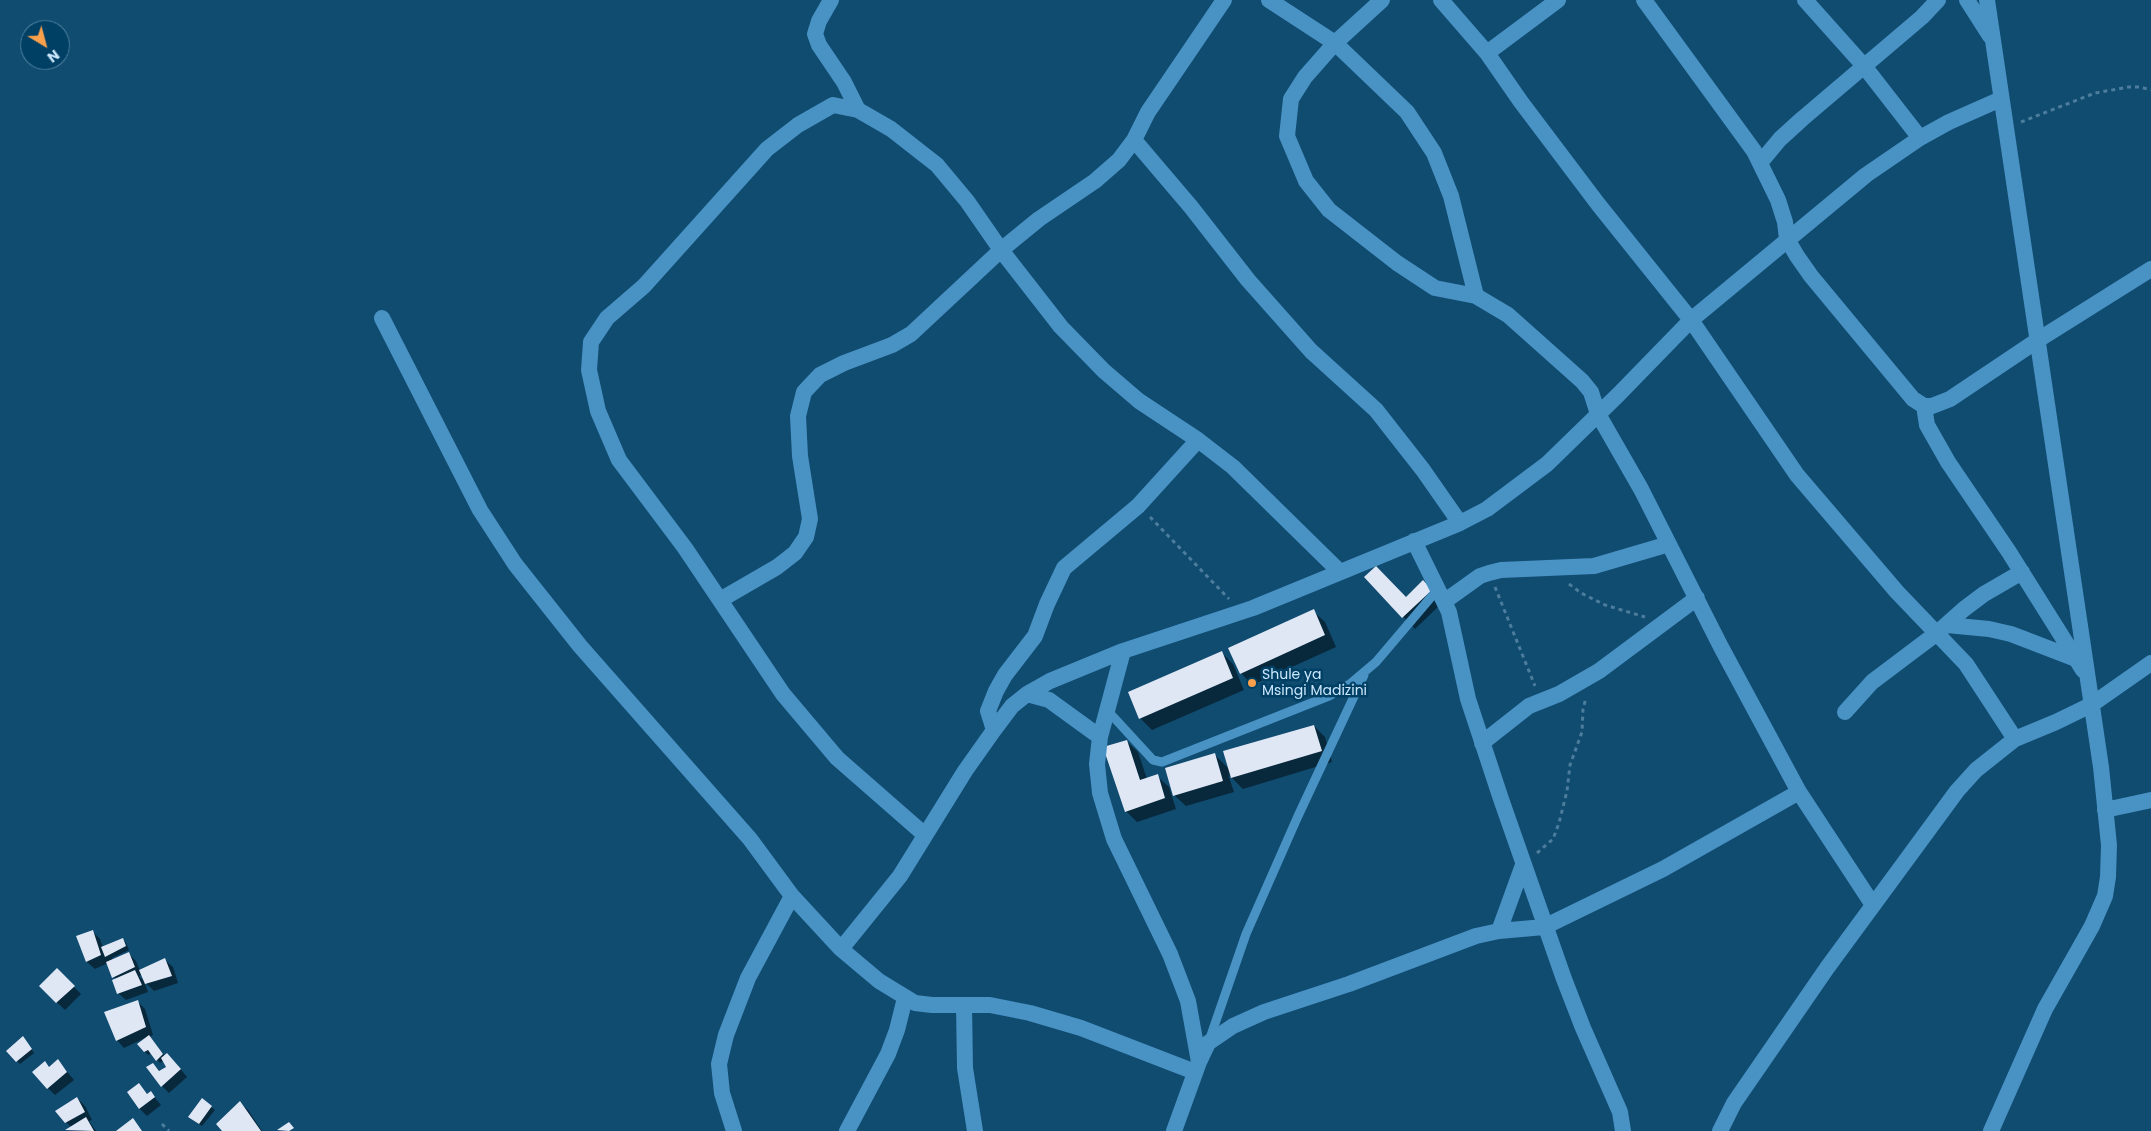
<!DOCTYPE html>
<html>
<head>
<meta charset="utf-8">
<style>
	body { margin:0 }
	#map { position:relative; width:2151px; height:1131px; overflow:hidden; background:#104b70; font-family:Poppins,sans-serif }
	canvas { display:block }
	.north { position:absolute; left:20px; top:20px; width:50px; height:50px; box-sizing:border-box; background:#004064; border:1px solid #5183a1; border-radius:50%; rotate:143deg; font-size:14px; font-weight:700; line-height:20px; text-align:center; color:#cbe7fd }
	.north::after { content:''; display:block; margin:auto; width:18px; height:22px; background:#f9a04c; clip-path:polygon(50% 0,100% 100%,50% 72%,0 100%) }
</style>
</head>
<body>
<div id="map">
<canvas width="2151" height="1131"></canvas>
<div class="north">N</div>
</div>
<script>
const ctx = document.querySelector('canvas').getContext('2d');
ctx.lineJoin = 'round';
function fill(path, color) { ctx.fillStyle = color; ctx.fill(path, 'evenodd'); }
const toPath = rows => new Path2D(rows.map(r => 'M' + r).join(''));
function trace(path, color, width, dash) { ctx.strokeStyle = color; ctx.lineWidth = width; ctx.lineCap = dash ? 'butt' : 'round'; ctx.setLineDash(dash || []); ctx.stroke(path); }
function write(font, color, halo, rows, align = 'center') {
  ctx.font = font + ' Poppins,sans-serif'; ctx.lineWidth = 5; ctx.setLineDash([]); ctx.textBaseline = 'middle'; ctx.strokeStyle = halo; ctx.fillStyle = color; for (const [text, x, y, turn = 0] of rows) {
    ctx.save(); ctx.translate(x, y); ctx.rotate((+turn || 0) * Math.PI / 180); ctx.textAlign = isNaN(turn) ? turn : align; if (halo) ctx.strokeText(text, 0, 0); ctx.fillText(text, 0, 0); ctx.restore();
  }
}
fill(toPath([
	[1366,577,1406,598,1423,582,1443,602,1415,629],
	[1313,611,1325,622,1336,647,1252,685,1241,673],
	[1222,653,1233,664,1244,690,1152,730,1140,718],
	[1314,726,1325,737,1332,762,1243,789,1228,774,1234,792,1186,806,1174,795,1215,755,1230,770],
	[1126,741,1138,752,1147,779,1157,776,1169,787,1176,809,1137,822,1126,811],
	[93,932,100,939,103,948,123,939,126,943,129,950,112,958,113,960,129,954,136,961,140,971,165,960,173,967,178,983,154,991,144,981,148,992,126,1000,118,993,116,980,108,963,95,969,87,962,78,936],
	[142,975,145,982,139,976],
	[57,970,81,994,65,1010,40,986],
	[138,1002,145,1009,153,1035,149,1037,165,1056,175,1062,187,1077,169,1093,162,1086,153,1064,160,1071,168,1067,164,1060,160,1063,152,1053,148,1055,139,1045,145,1038,124,1048,117,1040],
	[26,1041,34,1053,20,1064,8,1051],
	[58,1061,74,1080,55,1095,48,1088,50,1068],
	[139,1085,148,1095,151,1093,161,1105,147,1116,139,1108],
	[77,1098,85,1106,92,1120,89,1121,96,1131,67,1130,71,1127,66,1122],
	[240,1103,248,1110,262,1131,223,1131],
	[211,1107,215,1110,202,1126,193,1120]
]), '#0007');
fill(toPath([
	[1376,566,1406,597,1423,580,1432,590,1402,618,1364,577],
	[1314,609,1325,635,1240,674,1228,648],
	[1222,651,1233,678,1139,719,1128,692],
	[1314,725,1322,751,1231,778,1223,751],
	[1127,740,1140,780,1158,774,1165,798,1125,812,1103,747],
	[1215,753,1223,781,1173,796,1165,768],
	[93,930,101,955,86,962,76,936],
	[123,938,126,946,105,957,101,947],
	[129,952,135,967,112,978,106,962],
	[165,958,172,976,145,984,139,970],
	[57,968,75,986,56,1003,39,986],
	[135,970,142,985,117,994,112,980],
	[138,1000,146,1027,116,1041,104,1012],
	[149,1035,163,1054,156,1061,148,1050,144,1052,137,1044],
	[23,1036,32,1049,16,1062,6,1051],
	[167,1053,181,1069,161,1087,146,1067,153,1063,159,1071,166,1067,161,1058],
	[58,1059,67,1072,47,1089,32,1072,45,1061,49,1067],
	[139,1083,147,1094,151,1091,155,1097,139,1109,127,1092],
	[77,1097,85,1112,65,1123,55,1111],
	[202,1098,212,1106,199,1124,188,1117],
	[240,1101,261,1131,222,1131,216,1124],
	[86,1117,94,1131,65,1130],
	[133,1118,142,1131,116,1131],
	[289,1122,294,1128,289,1131,277,1130]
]), '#dfe7f5');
trace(toPath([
	[2021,122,2095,93,2129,87,2140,87,2151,90],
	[1150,517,1229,599],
	[1569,584,1581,593,1605,605,1645,617],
	[1495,587,1535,686],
	[1537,853,1553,839,1559,823,1567,791,1570,765,1582,732,1583,709,1586,698],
	[162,1124,169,1131]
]), '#4c7d9d', 3, [4, 4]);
trace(toPath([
	[1107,710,1153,760,1162,762,1329,696,1350,684,1376,662,1438,589],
	[1209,1041,1246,934,1298,816,1364,675]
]), '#4992c4', 9);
trace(toPath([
	[831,0,819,21,815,34,819,45,844,82,858,110],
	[1269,0,1335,43,1407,112,1434,153,1451,196,1476,296],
	[1382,0,1335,43,1305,77,1291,99,1287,136,1306,181,1329,210,1397,263,1435,288,1476,296,1508,315,1582,381,1591,392,1598,414,1641,489,1721,647,1799,792,1873,905],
	[1441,0,1487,53,1521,102,1598,204,1691,320,1797,475,1897,592,1966,664,2015,739],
	[1644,0,1754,151,1778,200,1785,222,1787,239,1797,256,1811,276,1913,399,1924,406,1932,406,1950,399,2038,340,2151,269],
	[1805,0,1864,66,1920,138],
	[1967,0,1990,36],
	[1987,0,2101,767,2109,845,2108,877,2105,896,2092,926,2045,1009,1991,1131],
	[1487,53,1558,0],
	[1134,140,1191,207,1248,280,1311,351,1376,410,1423,470,1460,523],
	[1760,163,1780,139,1802,119,1922,17,1938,0],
	[382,318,480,510,515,564,580,646,750,839,792,896,841,949,879,981,915,1003,932,1005,990,1005,1030,1013,1081,1028,1195,1072],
	[1924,406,1927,425,1948,462,2009,552,2083,670],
	[1414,541,1449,612,1468,699,1501,799,1564,979,1583,1028,1620,1112,1623,1131],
	[720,600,777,567,795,553,806,537,810,519,800,456,798,416,804,392,820,375,844,363,892,345,911,334,1001,250,1039,219,1095,181,1119,160,1134,140,1148,112,1224,0],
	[1445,601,1480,576,1489,573,1501,570,1594,566,1669,544],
	[1947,625,1989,629,2011,634,2076,659],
	[1123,651,1100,737,1097,764,1100,793,1114,839,1170,954,1188,1001,1199,1062],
	[1027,694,1049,700,1100,737],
	[1845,712,1872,682,1937,633,1964,609,1984,594,2022,572],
	[994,730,988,711,996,691,1005,675,1035,636,1047,604,1064,568,1138,506,1198,440],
	[1482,743,1529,706,1559,694,1599,671,1697,598],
	[2105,810,2151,800],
	[925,835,837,758,783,694,685,548,619,460,598,411,589,370,591,342,607,318,644,286,767,149,798,125,833,105,858,110,891,129,937,165,967,201,1001,250,1061,327,1104,371,1139,401,1198,440,1233,467,1339,571],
	[1499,931,1523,865],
	[841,949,900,876,965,771,994,730,1012,706,1027,694,1050,681,1123,651,1253,608,1460,523,1487,509,1547,464,1618,395,1691,320,1866,175,1920,138,1949,122,2001,99],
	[964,1005,965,1068,975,1131],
	[734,1131,722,1093,719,1064,726,1035,748,978,792,896],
	[847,1131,888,1054,897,1030,905,998],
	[1174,1131,1199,1062,1208,1043,1233,1026,1264,1012,1349,984,1476,936,1499,931,1544,927,1663,869,1799,792],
	[1720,1131,1734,1103,1827,968,1957,791,1976,770,2015,739,2056,722,2091,705,2151,663]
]), '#4992c4', 16);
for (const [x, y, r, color] of [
	[1252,683,5,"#f9a04c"]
]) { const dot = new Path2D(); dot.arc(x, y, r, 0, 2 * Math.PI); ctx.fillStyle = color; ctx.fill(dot); trace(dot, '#004064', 2); }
write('14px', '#cbe7fd', '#004064', [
	["Shule ya",1262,675],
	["Msingi Madizini",1262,691]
], 'left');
</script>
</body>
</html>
